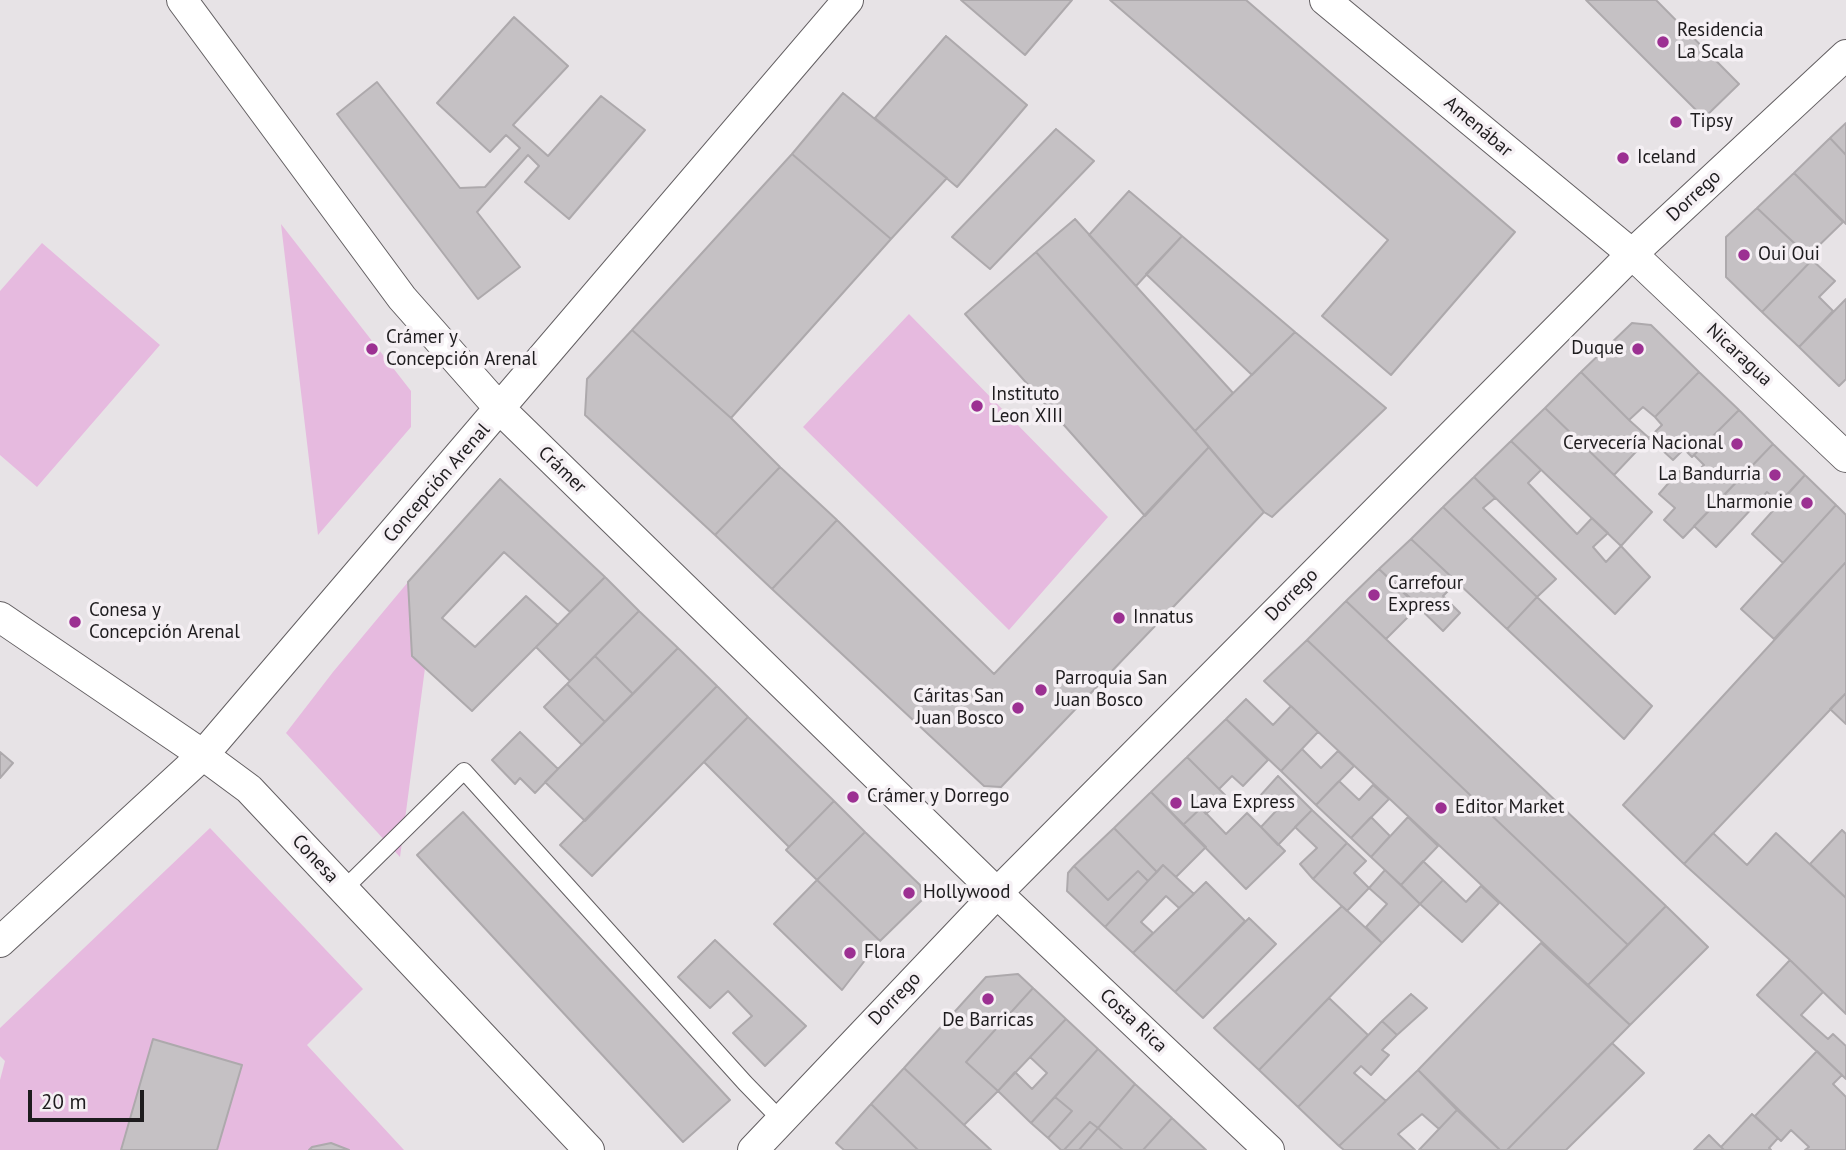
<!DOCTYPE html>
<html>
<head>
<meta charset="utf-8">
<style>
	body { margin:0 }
	#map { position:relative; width:1846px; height:1150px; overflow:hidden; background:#e7e3e6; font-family:"PT Sans",sans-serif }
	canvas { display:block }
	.scale { position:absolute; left:28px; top:1090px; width:116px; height:32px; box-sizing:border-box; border:4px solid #1e1c1e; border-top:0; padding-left:9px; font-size:21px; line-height:24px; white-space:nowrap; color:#1e1c1e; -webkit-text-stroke:5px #f5f0f4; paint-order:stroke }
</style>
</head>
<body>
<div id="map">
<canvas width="1846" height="1150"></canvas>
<div class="scale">20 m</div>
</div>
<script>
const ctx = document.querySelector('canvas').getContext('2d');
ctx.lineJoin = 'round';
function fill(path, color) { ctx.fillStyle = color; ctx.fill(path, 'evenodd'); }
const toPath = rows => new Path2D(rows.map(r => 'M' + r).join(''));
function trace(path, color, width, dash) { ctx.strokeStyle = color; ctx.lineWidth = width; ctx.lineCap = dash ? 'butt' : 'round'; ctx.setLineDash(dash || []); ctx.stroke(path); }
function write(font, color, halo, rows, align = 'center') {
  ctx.font = font + ' "PT Sans",sans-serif'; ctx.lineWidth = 7; ctx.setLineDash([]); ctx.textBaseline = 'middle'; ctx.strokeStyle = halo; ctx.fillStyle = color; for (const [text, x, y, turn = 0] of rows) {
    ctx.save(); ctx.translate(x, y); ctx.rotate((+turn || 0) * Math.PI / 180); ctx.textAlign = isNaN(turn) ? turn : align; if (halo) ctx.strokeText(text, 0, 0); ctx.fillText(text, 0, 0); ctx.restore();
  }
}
fill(toPath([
	[281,224,411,391,411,427,318,535],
	[42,243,160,345,37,487,0,455,0,291],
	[909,314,1108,517,1009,630,803,427],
	[408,582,412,656,425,668,400,857,286,733,333,672],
	[210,828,363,989,307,1045,404,1150,349,1150,331,1143,312,1147,309,1150,217,1150,242,1065,153,1040,121,1150,0,1150,0,1080,5,1061,0,1056,0,1028]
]), '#e6badf');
const building = toPath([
	[961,0,1072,0,1025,55,961,0],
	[1110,0,1246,0,1515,232,1391,375,1322,316,1388,240,1110,0],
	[1586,0,1656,0,1739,84,1704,118,1586,0],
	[514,17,568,66,513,125,548,156,601,96,645,130,569,219,525,182,539,166,528,155,477,212,520,267,478,299,337,114,377,82,460,188,485,187,520,148,506,135,490,152,437,103,514,17],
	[946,36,1027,105,957,187,875,118,946,36],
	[843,93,947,178,891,239,792,154,843,93],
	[1846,123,1846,155,1830,138,1846,123],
	[1056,129,1094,161,990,269,952,237,1056,129],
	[1830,138,1846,155,1846,224,1794,173,1830,138],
	[792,154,891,239,731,418,632,330,792,154],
	[1794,173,1843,222,1808,256,1757,208,1794,173],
	[1129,191,1182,236,1136,286,1089,235,1129,191],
	[1757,208,1812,260,1762,312,1726,277,1726,237,1757,208],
	[1075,219,1233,393,1195,431,1036,252,1075,219],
	[1182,236,1295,332,1252,375,1146,274,1182,236],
	[1036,252,1209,447,1145,516,965,314,1036,252],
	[1812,260,1835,281,1819,297,1833,311,1799,347,1762,312,1812,260],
	[1846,299,1846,379,1839,386,1799,347,1846,299],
	[1632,323,1651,325,1699,372,1655,417,1643,407,1629,420,1581,372,1632,323],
	[632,330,731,418,780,467,715,535,585,415,587,379,632,330],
	[1295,332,1386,408,1272,517,1264,512,1195,431,1295,332],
	[1581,372,1629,420,1649,438,1614,475,1545,408,1581,372],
	[1699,372,1739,410,1692,457,1684,449,1673,460,1649,438,1662,425,1655,417,1699,372],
	[1545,408,1652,512,1621,546,1511,441,1545,408],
	[1739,410,1773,444,1683,538,1664,520,1675,508,1659,494,1679,471,1688,480,1704,465,1694,455,1739,410],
	[1511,441,1541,470,1528,483,1577,534,1592,518,1608,533,1593,547,1606,562,1621,546,1650,577,1615,614,1474,477,1511,441],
	[1773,444,1805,475,1779,503,1767,492,1716,547,1694,526,1773,444],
	[1209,447,1264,512,1001,787,984,786,772,589,837,520,994,674,1209,447],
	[780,467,837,520,772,589,715,535,780,467],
	[1805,475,1836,505,1783,563,1752,534,1805,475],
	[1474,477,1495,498,1483,508,1556,579,1537,597,1443,507,1474,477],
	[500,479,605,577,570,612,504,552,442,618,475,647,526,596,558,625,472,711,412,656,408,582,500,479],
	[1836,505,1846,515,1846,562,1774,639,1741,609,1836,505],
	[1443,507,1537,597,1507,629,1411,539,1443,507],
	[1411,539,1457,582,1443,596,1460,613,1443,631,1379,569,1411,539],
	[1846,562,1846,693,1684,864,1623,805,1846,562],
	[1379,569,1419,606,1386,639,1346,601,1379,569],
	[605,577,639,611,570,681,536,647,605,577],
	[1537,597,1652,706,1624,739,1507,629,1537,597],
	[1346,601,1666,906,1628,945,1307,640,1346,601],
	[639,611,678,648,633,694,595,656,639,611],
	[1307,640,1628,945,1588,985,1264,681,1307,640],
	[678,648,717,686,585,821,545,782,678,648],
	[595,656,633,694,605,722,567,684,595,656],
	[567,684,605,722,582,745,544,707,567,684],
	[717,686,748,717,592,876,560,845,717,686],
	[1846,693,1846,724,1830,709,1846,693],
	[1246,699,1273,725,1291,706,1318,732,1281,771,1226,719,1246,699],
	[748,717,834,801,789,847,704,762,748,717],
	[1226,719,1268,760,1243,786,1232,776,1219,789,1187,757,1226,719],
	[520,732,558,769,535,793,520,778,515,784,492,760,520,732],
	[1302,749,1321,768,1338,751,1354,766,1316,805,1281,771,1302,749],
	[0,752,13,763,0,778,0,752],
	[1187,757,1225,795,1206,814,1201,808,1183,825,1151,792,1187,757],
	[1278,776,1312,810,1278,845,1261,827,1276,811,1260,796,1278,776],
	[1339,781,1359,800,1373,785,1389,799,1351,838,1316,805,1339,781],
	[1151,792,1206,847,1176,877,1163,865,1157,872,1114,828,1151,792],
	[834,801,865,832,817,880,786,850,834,801],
	[1201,808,1226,834,1247,813,1285,851,1246,889,1183,825,1201,808],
	[1312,810,1347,843,1313,879,1300,864,1317,848,1295,827,1312,810],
	[463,812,730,1100,683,1142,417,855,463,812],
	[1371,817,1390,836,1371,857,1351,838,1371,817],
	[1408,817,1438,846,1401,885,1371,857,1408,817],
	[1114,828,1157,872,1148,881,1138,871,1108,900,1074,866,1114,828],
	[1842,830,1846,834,1846,898,1810,864,1842,830],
	[865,832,920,885,923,899,880,941,817,880,865,832],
	[1713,833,1747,865,1776,833,1846,898,1846,1014,1790,960,1684,864,1713,833],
	[1347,843,1366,861,1354,873,1369,888,1347,911,1313,879,1347,843],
	[1423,861,1443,880,1420,904,1401,885,1423,861],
	[1163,865,1194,894,1179,908,1166,896,1141,922,1153,933,1133,953,1105,927,1163,865],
	[1074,866,1108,900,1138,871,1148,881,1105,927,1067,891,1068,873,1074,866],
	[1385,870,1420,904,1382,943,1366,927,1387,904,1369,888,1385,870],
	[817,880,880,941,842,990,774,924,817,880],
	[1443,880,1466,902,1481,886,1499,903,1462,942,1420,904,1443,880],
	[1206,882,1245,921,1175,992,1133,953,1206,882],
	[1342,906,1382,943,1259,1070,1214,1028,1342,906],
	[1666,906,1708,947,1630,1025,1588,985,1666,906],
	[1249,918,1276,944,1203,1018,1175,992,1249,918],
	[715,940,806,1026,765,1066,733,1033,752,1016,728,991,710,1008,678,977,715,940],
	[1541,943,1630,1025,1507,1150,1500,1150,1418,1070,1541,943],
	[1790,960,1823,992,1801,1015,1828,1039,1833,1034,1846,1046,1846,1079,1757,995,1790,960],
	[1018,974,1033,988,966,1062,998,1091,964,1125,904,1068,986,977,1018,974],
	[1033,988,1066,1019,998,1091,966,1062,1033,988],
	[1411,994,1427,1008,1397,1035,1382,1021,1411,994],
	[1329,998,1368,1035,1298,1107,1259,1070,1329,998],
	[1066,1019,1098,1049,1031,1123,998,1091,1015,1072,1032,1089,1047,1073,1030,1057,1066,1019],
	[1382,1021,1397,1035,1382,1050,1389,1055,1371,1075,1361,1066,1354,1073,1386,1101,1339,1146,1298,1107,1382,1021],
	[153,1039,242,1065,217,1150,121,1150,153,1039],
	[1612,1043,1644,1073,1566,1150,1507,1150,1612,1043],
	[1098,1049,1135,1084,1098,1128,1090,1122,1064,1150,1061,1150,1048,1138,1072,1111,1055,1097,1098,1049],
	[1817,1051,1842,1075,1833,1084,1846,1097,1846,1150,1805,1150,1809,1147,1791,1130,1781,1141,1755,1116,1817,1051],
	[904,1068,964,1125,991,1150,918,1150,871,1104,904,1068],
	[1418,1070,1457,1110,1439,1129,1422,1114,1398,1134,1415,1150,1344,1150,1339,1146,1418,1070],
	[1135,1084,1172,1118,1143,1150,1123,1150,1098,1128,1135,1084],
	[1055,1097,1072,1111,1048,1138,1031,1123,1055,1097],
	[871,1104,918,1150,844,1150,836,1143,871,1104],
	[1457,1110,1500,1150,1419,1150,1457,1110],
	[1752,1114,1778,1138,1769,1148,1771,1150,1724,1150,1721,1147,1752,1114],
	[1172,1118,1206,1150,1143,1150,1172,1118],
	[1090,1122,1098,1128,1079,1150,1064,1150,1090,1122],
	[1098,1128,1123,1150,1079,1150,1098,1128],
	[1709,1135,1724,1150,1694,1150,1709,1135],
	[331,1143,349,1150,309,1150,312,1147,331,1143]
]);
fill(building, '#c5c1c4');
trace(building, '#ada9ac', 2);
const service = toPath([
	[343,890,464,771,745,1083,780,1119]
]);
const minor = toPath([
	[182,0,402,298,500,409,997,893,1269,1150],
	[1325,0,1632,254,1846,457],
	[0,617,203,755,249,789,589,1150],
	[0,942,203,755,848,0],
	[753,1150,997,893,1632,254,1846,55]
]);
trace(service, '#635f62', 18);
trace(minor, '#635f62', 32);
trace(service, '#fff', 16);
trace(minor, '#fff', 30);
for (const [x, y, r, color] of [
	[1663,42,7,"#9c3092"],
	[1676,122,7,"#9c3092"],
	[1623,158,7,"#9c3092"],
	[1744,255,7,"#9c3092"],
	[372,349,7,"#9c3092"],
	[1638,349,7,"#9c3092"],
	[977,406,7,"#9c3092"],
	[1737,444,7,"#9c3092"],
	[1775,475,7,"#9c3092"],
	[1807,503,7,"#9c3092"],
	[1374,595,7,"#9c3092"],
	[1119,618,7,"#9c3092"],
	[75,622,7,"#9c3092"],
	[1041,690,7,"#9c3092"],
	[1018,708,7,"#9c3092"],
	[853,797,7,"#9c3092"],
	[1176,803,7,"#9c3092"],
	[1441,808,7,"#9c3092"],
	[909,893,7,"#9c3092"],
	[850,953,7,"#9c3092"],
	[988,999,7,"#9c3092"]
]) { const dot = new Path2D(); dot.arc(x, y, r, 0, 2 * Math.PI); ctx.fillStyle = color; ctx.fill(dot); trace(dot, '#f5f0f4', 2.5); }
write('19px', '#1e1c1e', '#f5f0f4', [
	["Residencia",1677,31],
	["La Scala",1677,53],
	["Tipsy",1690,122],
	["Iceland",1637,158],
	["Oui Oui",1758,255],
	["Crámer y",386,338],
	["Concepción Arenal",386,360],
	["Duque",1624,349,"right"],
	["Instituto",991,395],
	["Leon XIII",991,417],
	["Cervecería Nacional",1723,444,"right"],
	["La Bandurria",1761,475,"right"],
	["Lharmonie",1793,503,"right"],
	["Carrefour",1388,584],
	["Express",1388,606],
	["Conesa y",89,611],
	["Concepción Arenal",89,633],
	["Innatus",1133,618],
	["Parroquia San",1055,679],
	["Juan Bosco",1055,701],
	["Cáritas San",1004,697,"right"],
	["Juan Bosco",1004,719,"right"],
	["Crámer y Dorrego",867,797],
	["Lava Express",1190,803],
	["Editor Market",1455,808],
	["Hollywood",923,893],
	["Flora",864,953],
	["De Barricas",988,1021,"center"]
], 'left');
write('19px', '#1e1c1e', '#f5f0f4', [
	["Amenábar",1478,127,40],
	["Dorrego",1694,196,-43],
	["Nicaragua",1739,355,43],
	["Crámer",562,470,44],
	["Concepción Arenal",437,483,-49],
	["Dorrego",1292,595,-45],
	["Conesa",315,859,47],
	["Dorrego",895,999,-46],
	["Costa Rica",1133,1021,43]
]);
</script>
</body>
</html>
